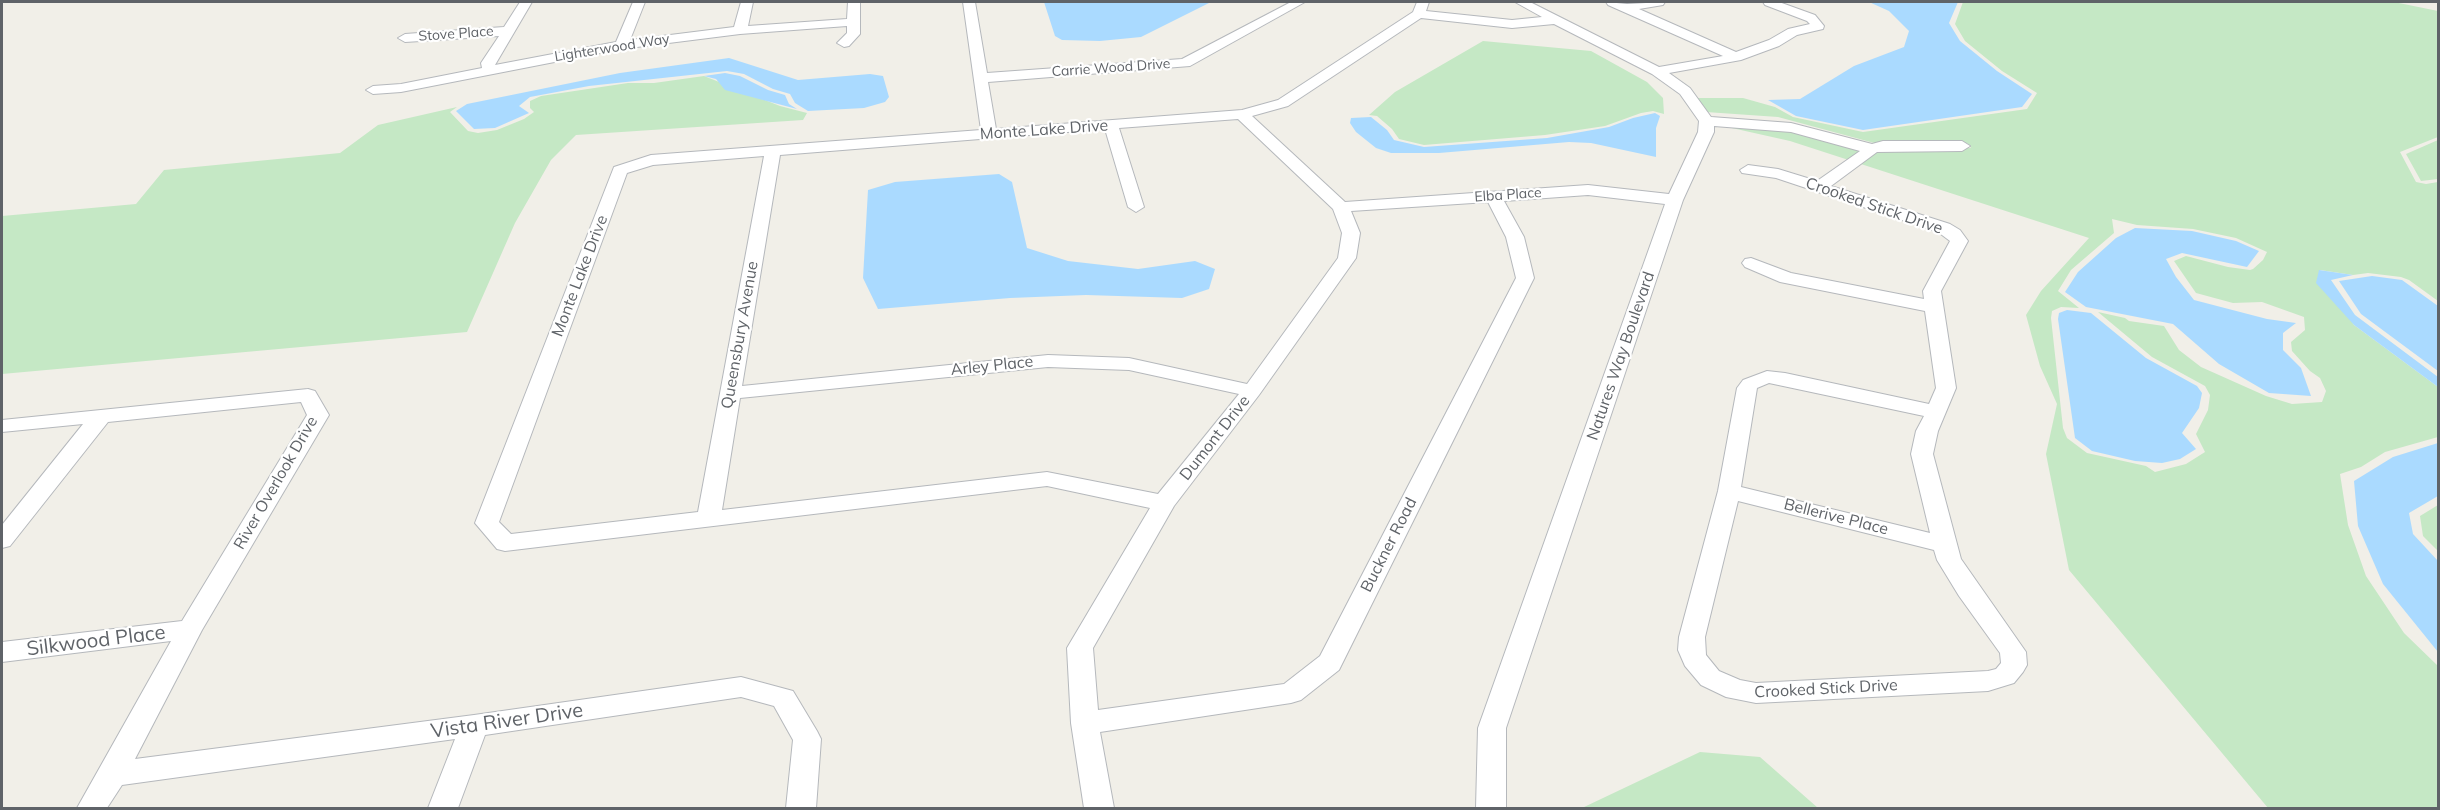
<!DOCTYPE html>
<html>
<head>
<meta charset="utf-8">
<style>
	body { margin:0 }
	#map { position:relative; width:2440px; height:810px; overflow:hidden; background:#f1efe8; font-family:Mulish,sans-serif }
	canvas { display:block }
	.frame { position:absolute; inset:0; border:3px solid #5f6368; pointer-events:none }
</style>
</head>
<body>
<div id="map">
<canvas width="2440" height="810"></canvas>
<div class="frame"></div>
</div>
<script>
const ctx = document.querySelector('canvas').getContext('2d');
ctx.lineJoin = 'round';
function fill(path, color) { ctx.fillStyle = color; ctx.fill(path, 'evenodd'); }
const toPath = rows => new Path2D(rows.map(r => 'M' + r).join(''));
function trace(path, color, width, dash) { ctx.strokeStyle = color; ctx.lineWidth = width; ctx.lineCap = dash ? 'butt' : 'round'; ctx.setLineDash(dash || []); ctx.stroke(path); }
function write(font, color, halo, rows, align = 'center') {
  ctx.font = font + ' Mulish,sans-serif'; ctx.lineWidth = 4.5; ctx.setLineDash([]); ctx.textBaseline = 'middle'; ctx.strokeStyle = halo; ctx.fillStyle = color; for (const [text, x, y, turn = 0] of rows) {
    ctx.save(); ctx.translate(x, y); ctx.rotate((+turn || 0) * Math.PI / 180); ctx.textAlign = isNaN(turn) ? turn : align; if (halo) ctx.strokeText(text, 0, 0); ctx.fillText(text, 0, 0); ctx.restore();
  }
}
fill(toPath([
	[1963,2,2394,2,2438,11,2438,137,2400,152,2416,182,2426,184,2438,182,2438,301,2409,280,2401,277,2368,273,2353,275,2320,270,2354,325,2438,387,2438,437,2385,452,2361,467,2340,474,2348,525,2366,576,2404,633,2438,666,2438,808,2268,808,2069,570,2046,454,2057,404,2040,366,2026,315,2041,291,2089,238,1790,141,1714,124,1790,130,1875,153,1887,149,1971,148,1967,143,1878,144,1778,117,1706,112,1696,98,1743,98,1775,107,1793,117,1863,132,2027,109,2037,93,2002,71,1965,41,1955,24],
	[2112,219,2137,225,2193,229,2236,238,2267,252,2263,260,2253,269,2250,270,2228,267,2186,256,2174,261,2196,293,2233,303,2262,302,2304,317,2305,330,2291,342,2292,351,2310,371,2320,378,2326,391,2322,402,2292,404,2266,396,2201,367,2179,350,2164,326,2129,321,2125,318,2098,312,2152,357,2205,386,2210,395,2208,410,2196,434,2205,452,2186,464,2155,472,2146,466,2087,453,2067,438,2063,428,2051,318,2052,311,2061,307,2079,308,2058,291,2071,270,2114,233],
	[1483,41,1591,51,1647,82,1663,98,1664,114,1653,111,1641,113,1605,126,1545,135,1424,145,1399,139,1392,129,1377,116,1369,115,1395,92],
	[704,76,780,106,807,113,803,120,576,135,551,160,515,223,467,332,2,374,2,216,136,204,164,170,340,153,378,125,457,107,450,112,468,131,478,133,497,130,524,119,534,112,530,108,530,101,541,96,628,83,654,83],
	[2438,140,2438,179,2421,181,2406,154],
	[2438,505,2438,551,2423,536,2420,516],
	[1700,752,1760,757,1818,808,1582,808]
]), '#c5e8c5');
fill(toPath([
	[1044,2,1211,2,1141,37,1100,41,1062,40,1055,36],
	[1869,2,1958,2,1949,23,1960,41,1997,71,2032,94,2022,107,1863,130,1796,116,1768,100,1800,99,1854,66,1904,47,1909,31,1889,11],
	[729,58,798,80,870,74,883,76,889,97,885,102,864,108,808,111,795,103,790,94,773,89,744,74,727,71,589,86,530,97,519,106,529,113,495,128,474,129,456,111,467,104,620,73],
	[725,73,740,76,768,90,785,95,789,104,797,109,725,90,716,79,704,76],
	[1655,113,1660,116,1656,128,1656,157,1591,143,1569,142,1439,153,1391,153,1376,148,1356,132,1350,123,1351,118,1371,117,1387,130,1394,140,1424,147,1547,138,1609,127,1633,118],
	[999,174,1012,182,1027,248,1068,261,1138,269,1195,261,1215,269,1209,289,1182,298,1086,295,1010,298,878,309,863,278,868,190,895,182],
	[2135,228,2192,231,2236,241,2259,251,2247,267,2182,253,2166,259,2176,277,2194,300,2267,319,2296,323,2283,333,2283,350,2301,368,2311,396,2269,393,2219,364,2173,324,2086,307,2065,292,2078,272,2116,238],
	[2319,270,2353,275,2331,280,2355,315,2438,377,2438,387,2354,325,2316,283],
	[2372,276,2402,280,2438,306,2438,371,2361,314,2339,281],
	[2067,310,2091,313,2146,358,2197,386,2202,393,2199,408,2182,433,2196,449,2180,459,2162,463,2135,461,2092,451,2075,438,2058,319,2059,313],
	[2438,443,2438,496,2409,513,2413,534,2438,561,2438,652,2383,584,2358,526,2354,481,2393,457]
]), '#aadaff');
const minor = toPath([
	[520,2,532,2,495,65,616,42,633,2,645,2,630,40,734,27,741,2,753,2,748,26,847,19,848,2,860,2,860,34,849,46,844,47,837,43,847,33,847,26,740,34,621,49,401,92,373,94,366,90,373,86,401,84,482,68,481,63,499,36,405,42,398,38,405,34,504,27,520,2],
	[963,2,975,2,987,73,1182,59,1291,2,1305,2,1190,66,988,82,996,129,1242,110,1278,100,1413,12,1417,2,1429,2,1426,11,1512,20,1542,17,1515,2,1530,2,1659,67,1723,56,1608,5,1606,2,1627,4,1665,2,1663,5,1639,9,1736,52,1769,40,1788,29,1810,24,1807,21,1765,5,1763,2,1779,2,1815,15,1824,26,1823,29,1797,35,1779,46,1741,60,1669,73,1690,88,1711,117,1791,123,1872,144,1883,141,1962,141,1970,146,1962,151,1877,152,1831,186,1950,224,1960,230,1968,241,1941,291,1956,388,1938,431,1933,454,1961,559,2026,652,2027,665,2023,672,2014,683,1988,691,1756,703,1726,697,1701,685,1685,666,1678,650,1679,637,1718,491,1737,388,1743,380,1767,371,1785,373,1929,404,1936,388,1925,311,1780,282,1745,267,1742,263,1745,259,1751,258,1791,273,1924,299,1923,291,1950,241,1938,232,1776,178,1742,173,1740,170,1748,165,1778,169,1817,181,1860,151,1791,132,1714,126,1714,132,1683,200,1506,728,1506,808,1476,808,1478,728,1665,204,1588,195,1504,201,1524,237,1534,278,1339,670,1301,700,1291,703,1100,732,1114,808,1084,808,1071,723,1067,648,1150,508,1047,486,505,551,497,549,475,523,614,167,651,155,981,130,963,2],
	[1421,18,1512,28,1554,24,1652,74,1680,94,1699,121,1698,132,1669,194,1588,185,1345,202,1252,116,1288,106,1421,18],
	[1238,119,1333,209,1342,233,1338,258,1247,384,1129,358,1048,355,742,386,780,155,1105,129,1128,207,1136,212,1144,207,1119,128,1238,119],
	[764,156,698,512,511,534,499,522,627,173,653,165,764,156],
	[1488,202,1506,237,1516,278,1320,656,1284,684,1098,710,1093,648,1174,506,1259,395,1356,258,1360,233,1351,211,1488,202],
	[1048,367,1129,370,1239,394,1158,494,1047,472,722,510,740,398,1048,367],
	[1769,383,1924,416,1916,431,1911,454,1930,533,1741,487,1757,388,1769,383],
	[1738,501,1934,550,1937,560,1959,596,2000,653,2001,663,1996,669,1988,671,1756,683,1740,680,1719,671,1706,655,1705,637,1738,501],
	[308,389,315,391,329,415,202,630,135,759,474,715,741,677,793,691,817,731,821,739,816,808,786,808,793,740,774,706,741,697,485,735,458,808,428,808,455,739,122,785,107,808,77,808,171,641,2,662,2,642,182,621,307,415,301,402,108,422,10,546,2,548,2,525,83,424,2,432,2,420,308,389]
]);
trace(minor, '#b5b8bc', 2);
fill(minor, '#fff');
write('14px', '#5f6368', '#fff', [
	["Stove Place",456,34,-4],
	["Lighterwood Way",612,48,-9],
	["Carrie Wood Drive",1111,68,-4],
	["Elba Place",1508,195,-4]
]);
write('16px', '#5f6368', '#fff', [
	["Monte Lake Drive",1044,130,-4],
	["Crooked Stick Drive",1874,206,19],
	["Monte Lake Drive",580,276,-69],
	["Queensbury Avenue",740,335,-80],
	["Natures Way Boulevard",1621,356,-71],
	["Arley Place",992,366,-6],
	["Dumont Drive",1215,438,-52],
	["River Overlook Drive",276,483,-60],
	["Bellerive Place",1836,517,14],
	["Buckner Road",1389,545,-63],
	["Crooked Stick Drive",1826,689,-3]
]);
write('20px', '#5f6368', '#fff', [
	["Silkwood Place",96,641,-7],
	["Vista River Drive",507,721,-8]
]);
</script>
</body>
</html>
